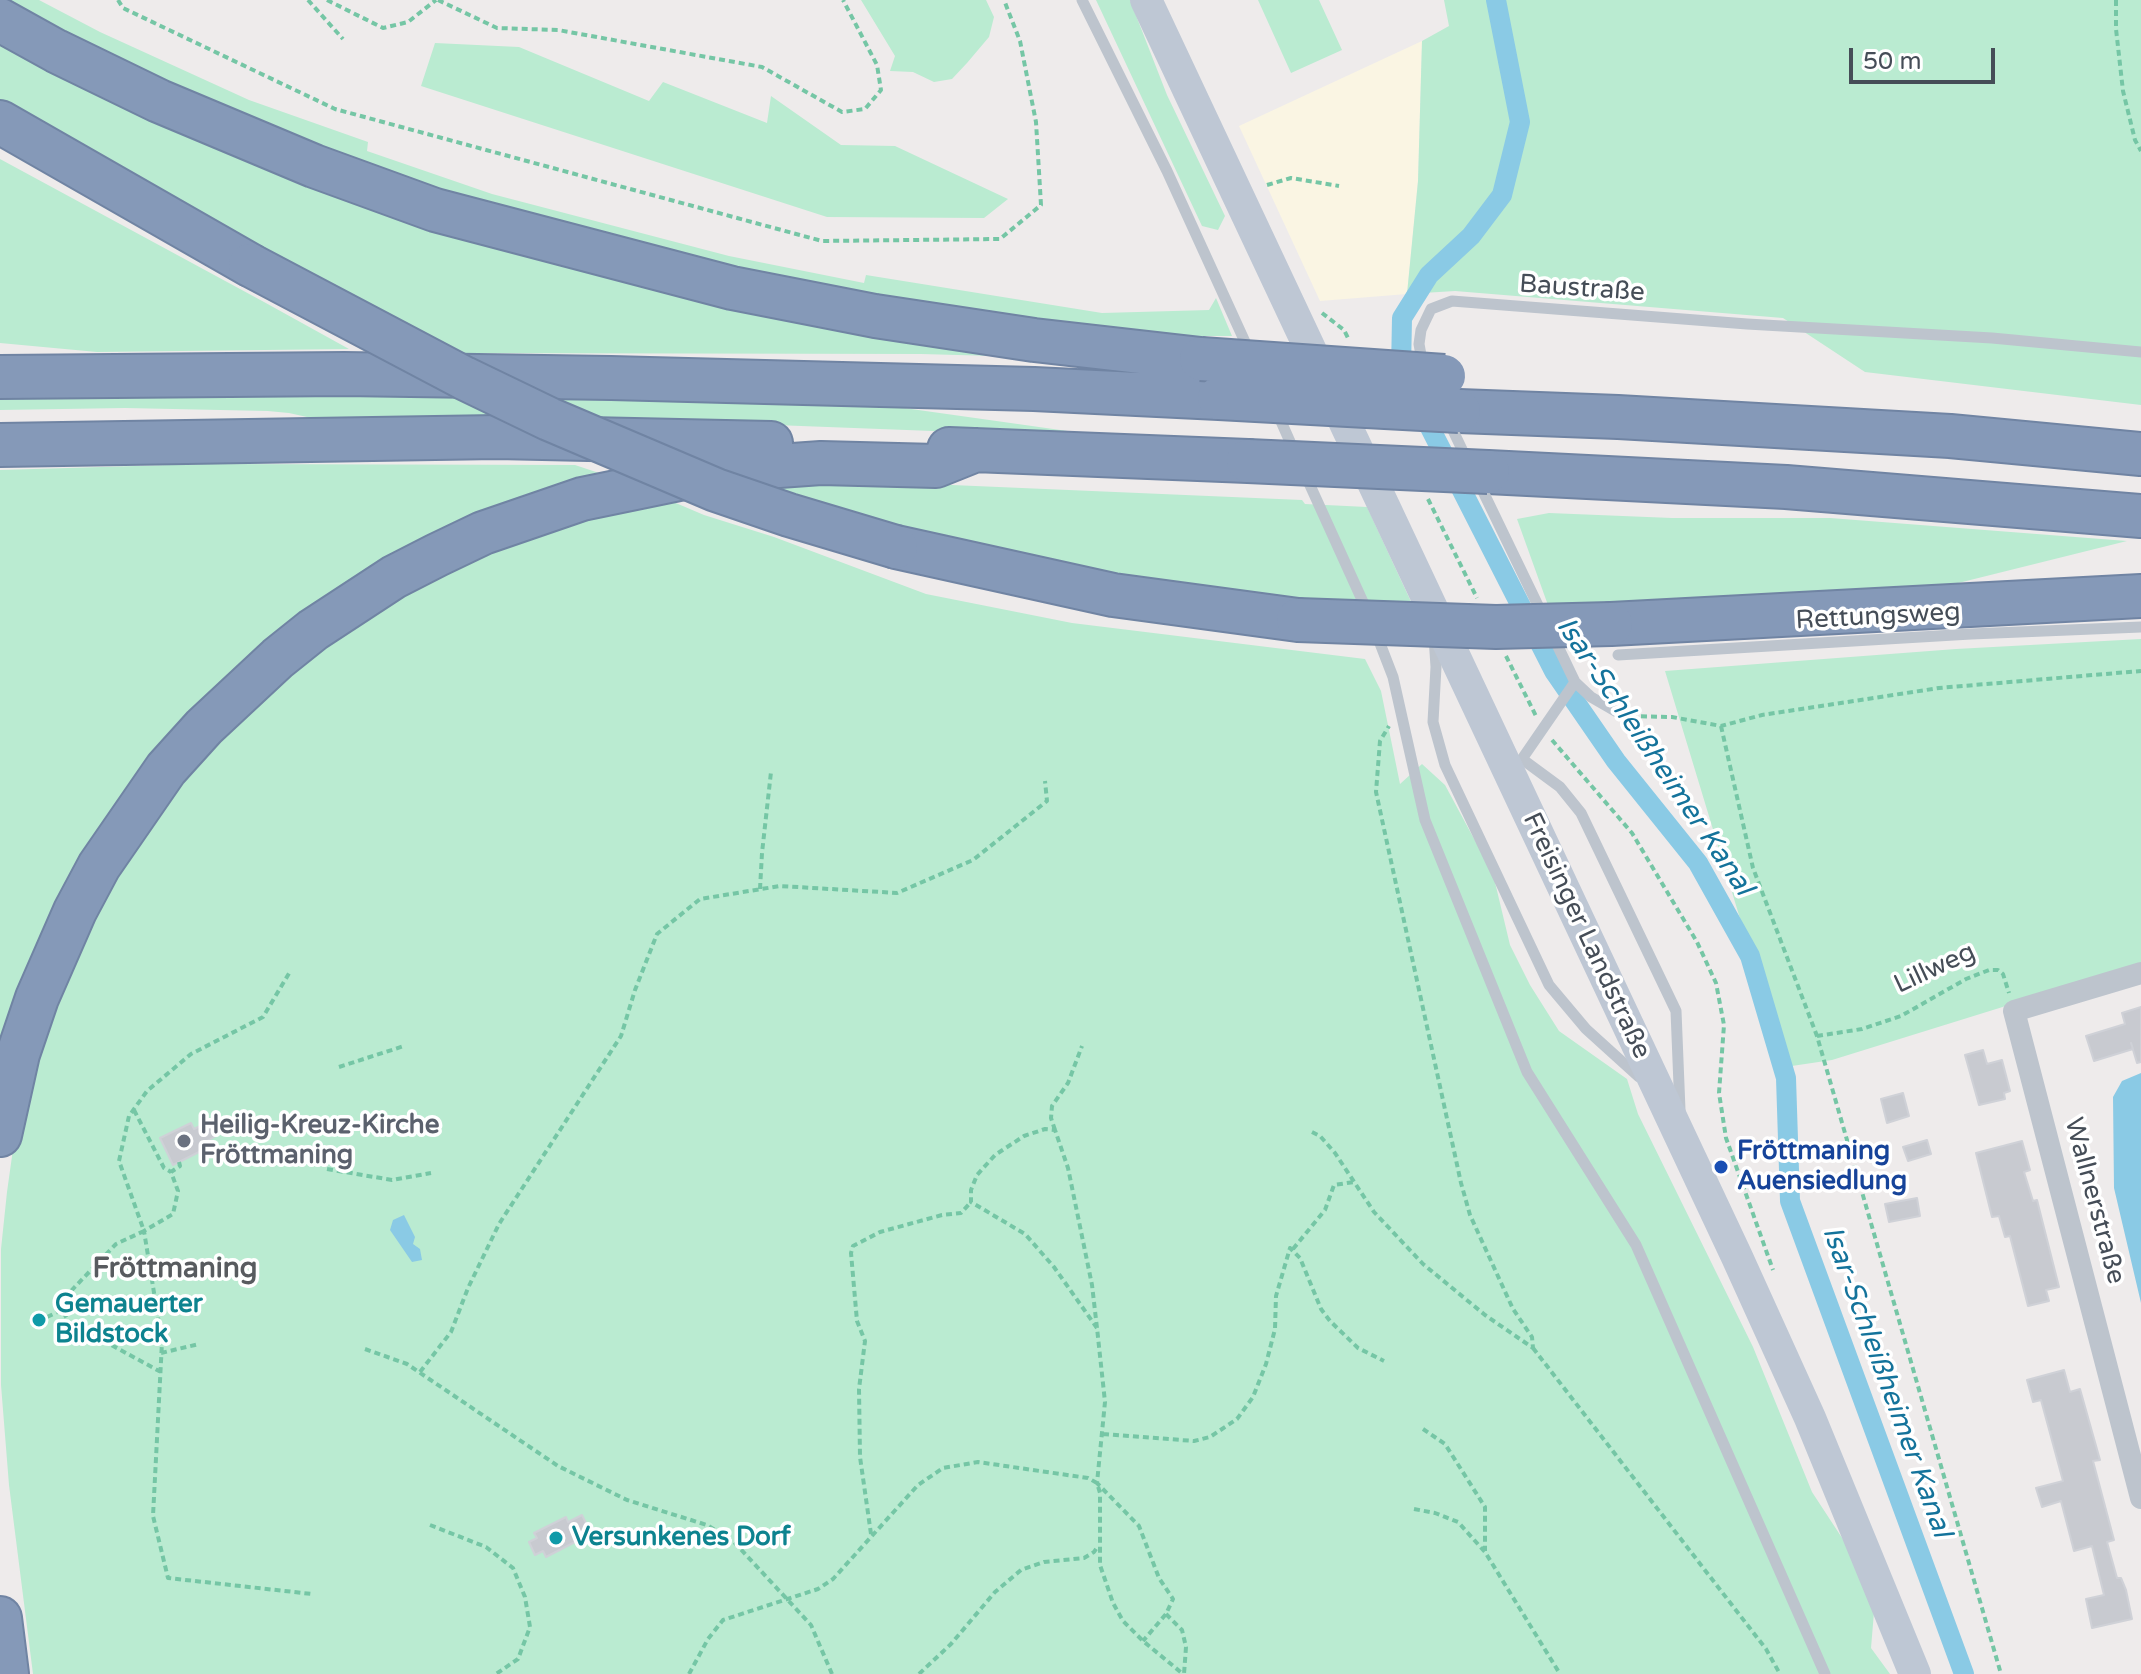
<!DOCTYPE html>
<html>
<head>
<meta charset="utf-8">
<style>
	body { margin:0 }
	#map { position:relative; width:2141px; height:1674px; overflow:hidden; background:#eeebeb; font-family:"Varela Round",sans-serif }
	canvas { display:block }
	.scale { position:absolute; left:1849px; top:48px; width:146px; height:36px; box-sizing:border-box; border:4px solid #454d57; border-top:0; padding-left:10px; font-size:24px; line-height:28px; white-space:nowrap; color:#454d57; -webkit-text-stroke:6px #fff; paint-order:stroke }
</style>
</head>
<body>
<div id="map">
<canvas width="2141" height="1674"></canvas>
<div class="scale">50 m</div>
</div>
<script>
const ctx = document.querySelector('canvas').getContext('2d');
ctx.lineJoin = 'round';
function fill(path, color) { ctx.fillStyle = color; ctx.fill(path, 'evenodd'); }
const toPath = rows => new Path2D(rows.map(r => 'M' + r).join(''));
function trace(path, color, width, dash) { ctx.strokeStyle = color; ctx.lineWidth = width; ctx.lineCap = dash ? 'butt' : 'round'; ctx.setLineDash(dash || []); ctx.stroke(path); }
function write(font, color, halo, rows, align = 'center') {
  ctx.font = font + ' "Varela Round",sans-serif'; ctx.lineWidth = 7; ctx.setLineDash([]); ctx.textBaseline = 'middle'; ctx.strokeStyle = halo; ctx.fillStyle = color; for (const [text, x, y, turn = 0] of rows) {
    ctx.save(); ctx.translate(x, y); ctx.rotate((+turn || 0) * Math.PI / 180); ctx.textAlign = isNaN(turn) ? turn : align; if (halo) ctx.strokeText(text, 0, 0); ctx.fillText(text, 0, 0); ctx.restore();
  }
}
fill(toPath([
	[1422,41,1418,181,1407,294,1320,301,1239,126]
]), '#faf5e3');
fill(toPath([
	[0,0,39,0,100,32,249,100,368,142,367,151,492,194,729,256,864,283,866,275,1102,313,1209,310,1216,298,1232,336,1186,336,1006,317,793,284,522,217,398,177,291,137,140,73],
	[861,0,986,0,994,17,989,37,967,63,952,79,934,82,913,72,890,71,895,56],
	[1096,0,1130,0,1167,95,1225,216,1218,230,1202,226],
	[1258,0,1319,0,1342,50,1291,73],
	[1444,0,2141,0,2141,405,1865,372,1783,318,1455,291,1407,294,1418,181,1422,41,1449,26],
	[0,41,167,121,1031,357,921,354,450,353,0,113],
	[435,43,519,47,649,101,663,82,767,123,771,96,841,145,895,146,1008,199,984,218,827,217,421,86],
	[0,159,264,302,349,349,97,352,0,343],
	[0,392,881,401,890,406,1117,438,696,422,334,423,289,413,268,411,125,408,0,410],
	[203,464,575,465,623,481,485,524,177,747,0,1098,0,470],
	[882,482,1302,500,1305,504,1367,507,1413,606,1287,598,1066,575,763,490,797,485],
	[664,498,704,515,774,537,926,594,1072,623,1365,659,1381,691,1400,784,1422,764,1445,785,1493,874,1510,945,1530,985,1559,1031,1627,1079,1638,1114,1753,1347,1812,1492,1846,1544,1875,1600,1871,1648,1890,1674,33,1674,9,1485,1,1385,1,1249,7,1192,14,1142,29,1078,71,961,125,857,189,774,244,714,312,655,380,608,439,573,570,521],
	[1549,513,1672,518,1830,518,2127,541,1910,595,1549,608,1517,519],
	[2141,639,2141,964,1832,1060,1785,1067,1665,671,1956,649]
]), '#baebd1');
fill(toPath([
	[2141,1073,2141,1303,2114,1188,2113,1097,2122,1081],
	[404,1215,415,1237,413,1244,420,1249,422,1260,412,1262,390,1230,393,1220]
]), '#8acae5');
trace(toPath([
	[1403,376,1401,370,1402,318,1429,275,1471,236,1502,195,1520,122,1496,0],
	[1420,408,1554,671,1616,761,1698,863,1750,956,1786,1078,1790,1201,1964,1674]
]), '#8acae5', 20);
const building = toPath([
	[2141,1007,2141,1062,2137,1063,2131,1043,2133,1049,2094,1061,2086,1036,2125,1024,2122,1013,2141,1007],
	[1983,1050,1987,1064,2002,1060,2010,1091,2004,1093,2005,1099,1979,1105,1965,1055,1983,1050],
	[1903,1093,1909,1116,1887,1123,1881,1099,1903,1093],
	[208,1122,216,1136,202,1144,205,1149,173,1165,160,1138,191,1123,194,1129,208,1122],
	[1927,1140,1931,1154,1908,1161,1903,1147,1927,1140],
	[2022,1141,2030,1170,2024,1172,2033,1201,2037,1200,2059,1287,2046,1290,2049,1301,2028,1306,2010,1236,2005,1237,1999,1216,1992,1217,1976,1153,2022,1141],
	[1917,1198,1920,1216,1889,1222,1885,1204,1917,1198],
	[2064,1370,2070,1392,2080,1389,2100,1460,2093,1461,2114,1540,2107,1542,2117,1578,2121,1578,2126,1590,2132,1619,2092,1628,2086,1599,2104,1595,2092,1546,2074,1551,2061,1501,2042,1507,2036,1488,2063,1481,2041,1400,2033,1402,2027,1380,2064,1370],
	[582,1515,589,1529,575,1536,577,1541,546,1557,543,1551,535,1555,529,1542,537,1538,534,1533,566,1517,568,1522,582,1515]
]);
fill(building, '#c8cad0');
trace(building, '#cfd1d7', 2);
const highway = toPath([
	[0,20,56,51,159,101,314,166,435,210,732,288,875,316,1034,340,1201,359],
	[0,122,250,265],
	[0,377,344,374,611,378,1034,389,1219,398],
	[1459,411,1618,417,1950,436,2141,454],
	[0,445,497,437,771,443],
	[949,449,1248,461],
	[1488,472,1786,487,2141,516],
	[896,547,1113,595,1298,620],
	[1611,624,2141,596],
	[0,1135,18,1054,37,998,75,911,99,866,166,769,204,727,278,658,313,630,394,577,437,555,483,533,582,499,723,470,821,463,936,466,976,450],
	[0,1618,7,1674]
]);
trace(highway, '#7084a3', 46);
trace(toPath([
	[118,0,123,8,335,109,822,241,1000,239,1041,205,1036,122,1020,41,1004,0],
	[308,0,343,39],
	[327,0,383,28,408,22,436,0],
	[438,0,497,28,558,30,762,67,842,112,865,109,881,90,877,65,843,0],
	[2116,0,2116,29,2123,91,2135,140,2141,151],
	[1267,185,1291,178,1339,186],
	[1322,313,1344,330,1349,340],
	[1428,499,1477,598],
	[1506,656,1536,716],
	[1631,716,1672,717,1721,726,1762,715,1939,688,2141,671],
	[1721,726,1753,868,1817,1036,2001,1674],
	[1552,740,1632,833,1697,942,1716,983,1724,1025,1719,1093,1726,1138,1773,1270],
	[760,889,762,853,771,772],
	[1817,1036,1862,1029,1901,1016,1966,979,1989,970,1998,970,2003,974,2009,993],
	[339,1067,404,1046],
	[134,1110,164,1168,171,1172],
	[1055,1130,1051,1118,1052,1106,1068,1083,1082,1046],
	[1312,1132,1320,1136,1335,1153,1374,1212,1423,1264,1485,1315,1533,1348,1532,1337,1513,1309,1470,1215,1461,1183,1376,792,1380,741,1389,726],
	[179,1162,180,1166,171,1172,178,1191,173,1214,144,1231,162,1342,153,1516,168,1578,312,1594],
	[327,1169,392,1180,431,1173],
	[1293,1249,1325,1210,1334,1185,1354,1182],
	[47,1317,62,1310],
	[1097,1328,1054,1267,1025,1234,971,1202,971,1190,977,1175,995,1155,1024,1136,1045,1129,1055,1130,1068,1168,1092,1285,1097,1328,1105,1402,1097,1483,1139,1526,1159,1578,1173,1599,1166,1614,1143,1641],
	[1533,1348,1766,1649,1780,1674],
	[365,1349,407,1364,558,1466,627,1500,707,1525,734,1542,811,1625,832,1674],
	[161,1353,199,1344],
	[161,1372,69,1322,62,1310,70,1292,116,1244,144,1231,119,1161,129,1116,147,1091,191,1054,263,1017,291,970],
	[420,1372,451,1332,468,1288,499,1224,621,1036,635,990,657,934,700,899,780,886,897,893,973,860,1047,801,1045,781],
	[1423,1429,1445,1444,1485,1507,1485,1551],
	[1103,1434,1194,1441,1210,1437,1237,1419,1253,1397,1266,1364,1275,1329,1276,1296,1290,1248,1300,1258,1321,1309,1330,1321,1358,1348,1384,1361],
	[1414,1509,1435,1513,1458,1522,1485,1552,1560,1674],
	[430,1525,486,1547,513,1568,525,1597,530,1627,518,1659,496,1674],
	[871,1534,860,1457,859,1389,865,1341,857,1321,851,1253,853,1246,880,1232,942,1215,961,1213,971,1202],
	[1166,1614,1182,1630,1186,1647,1184,1674],
	[689,1674,708,1639,723,1620,818,1589,833,1579,918,1485,943,1468,978,1462,1088,1478,1097,1483,1100,1493,1100,1565,1113,1603,1123,1621,1143,1641,1183,1674],
	[919,1674,951,1644,995,1592,1021,1570,1044,1562,1084,1558,1094,1552,1098,1546]
]), '#75c6a5', 4, [6, 4]);
trace(toPath([
	[1082,0,1167,171,1251,355],
	[1423,366,1419,344,1421,330,1431,309,1452,301,1747,324,1992,338,2141,352],
	[1276,410,1295,453],
	[1447,418,1469,464],
	[1304,472,1368,613],
	[1477,479,1544,618],
	[1376,633,1393,677,1425,820,1527,1072,1636,1245,1825,1674],
	[1434,637,1436,667,1433,722,1445,765,1549,985,1586,1029,1639,1077],
	[1618,655,1971,634,2141,627],
	[1575,682,1591,697,1617,712],
	[1522,759,1575,682,1552,634],
	[1522,759,1560,787,1581,813,1676,1011,1680,1110]
]), '#bdc4cd', 11);
trace(toPath([
	[2141,973,2014,1011,2141,1498]
]), '#bdc4cd', 22);
trace(toPath([
	[1146,0,1737,1257,1810,1418,1915,1674]
]), '#bec7d4', 32);
trace(highway, '#8599b8', 42);
const highwayBridge = toPath([
	[250,265,464,378,549,419,716,490,789,515,896,547],
	[1201,359,1444,376],
	[1219,398,1459,411],
	[1248,461,1488,472],
	[1298,620,1496,627,1611,624]
]);
trace(highwayBridge, '#7084a3', 46, []);
trace(highwayBridge, '#8599b8', 42);
for (const [x, y, r, color] of [
	[184,1141,8,"#6b7280"],
	[1721,1167,8,"#1a4fb4"],
	[39,1320,8,"#0f9aa8"],
	[556,1538,8,"#0f9aa8"]
]) { const dot = new Path2D(); dot.arc(x, y, r, 0, 2 * Math.PI); ctx.fillStyle = color; ctx.fill(dot); trace(dot, '#fff', 3); }
write('26px', '#454d57', '#fff', [
	["Baustraße",1582,289,4],
	["Rettungsweg",1878,617,-3],
	["Freisinger Landstraße",1586,936,65],
	["Lillweg",1935,969,-25],
	["Wallnerstraße",2094,1201,75]
]);
write('bold 26px', '#5b616d', '#fff', [
	["Heilig-Kreuz-Kirche",200,1126],
	["Fröttmaning",200,1156]
], 'left');
write('bold 26px', '#164399', '#fff', [
	["Fröttmaning",1737,1152],
	["Auensiedlung",1737,1182]
], 'left');
write('bold 26px', '#0d838f', '#fff', [
	["Gemauerter",55,1305],
	["Bildstock",55,1335],
	["Versunkenes Dorf",572,1538]
], 'left');
write('italic 28px', '#14739b', '#fff', [
	["Isar-Schleißheimer Kanal",1654,757,56],
	["Isar-Schleißheimer Kanal",1886,1382,70]
]);
write('bold 28px', '#585b5f', '#fff', [
	["Fröttmaning",175,1270]
]);
</script>
</body>
</html>
